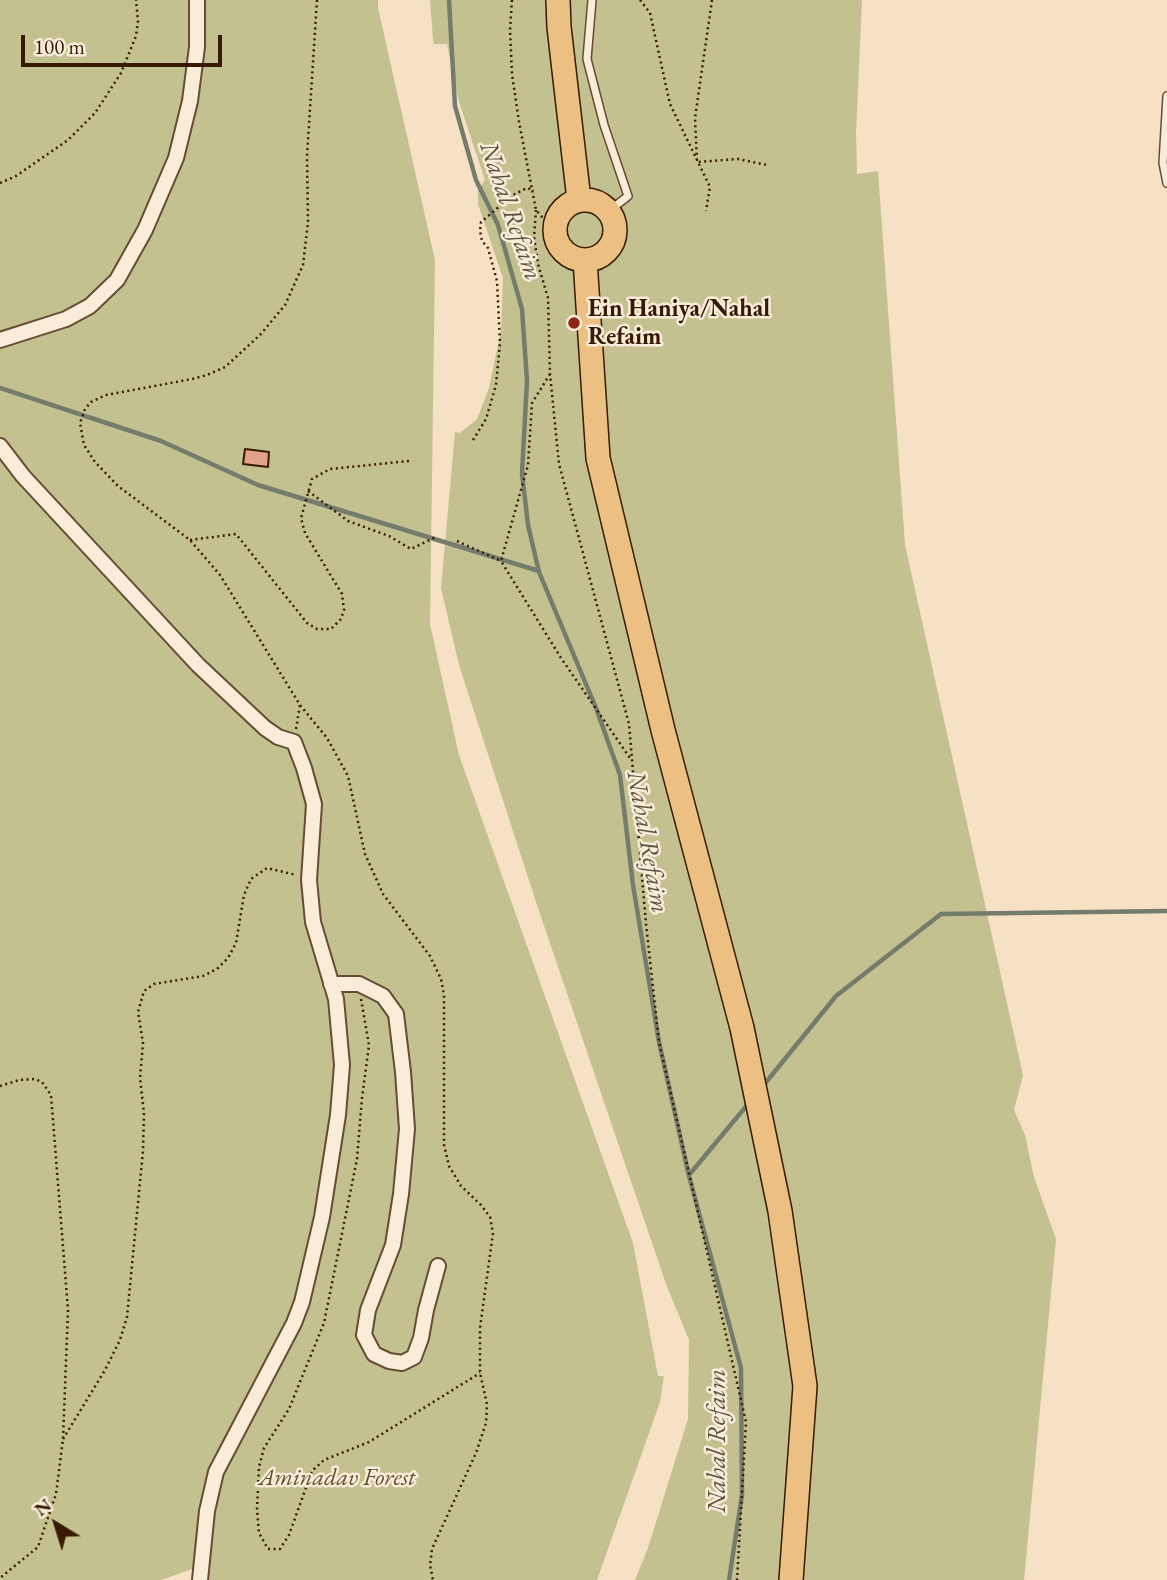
<!DOCTYPE html>
<html>
<head>
<meta charset="utf-8">
<style>
	body { margin:0 }
	#map { position:relative; width:1167px; height:1580px; overflow:hidden; background:#f6e1c5; font-family:"EB Garamond",serif }
	canvas { display:block }
	.north { position:absolute; left:21px; top:1489px; width:70px; height:70px; -webkit-text-stroke:5px #f9ecd9; paint-order:stroke; rotate:322deg; font-size:19px; font-weight:700; line-height:28px; text-align:center; color:#371a01 }
	.north::after { content:''; display:block; margin:auto; width:24px; height:32px; background:#371a01; clip-path:polygon(50% 0,100% 100%,50% 72%,0 100%) }
	.scale { position:absolute; left:21px; top:35px; width:201px; height:32px; box-sizing:border-box; border:4px solid #371a01; border-top:0; padding-left:9px; font-size:21px; line-height:24px; white-space:nowrap; color:#371a01; -webkit-text-stroke:5px #f9ecd9; paint-order:stroke }
</style>
</head>
<body>
<div id="map">
<canvas width="1167" height="1580"></canvas>
<div class="north">N</div>
<div class="scale">100 m</div>
</div>
<script>
const ctx = document.querySelector('canvas').getContext('2d');
ctx.lineJoin = 'round';
function fill(path, color) { ctx.fillStyle = color; ctx.fill(path, 'evenodd'); }
const toPath = rows => new Path2D(rows.map(r => 'M' + r).join(''));
function trace(path, color, width, dash) { ctx.strokeStyle = color; ctx.lineWidth = width; ctx.lineCap = dash ? 'butt' : 'round'; ctx.setLineDash(dash || []); ctx.stroke(path); }
function write(font, color, halo, rows, align = 'center') {
  ctx.font = font + ' "EB Garamond",serif'; ctx.lineWidth = 5; ctx.setLineDash([]); ctx.textBaseline = 'middle'; ctx.strokeStyle = halo; ctx.fillStyle = color; for (const [text, x, y, turn = 0] of rows) {
    ctx.save(); ctx.translate(x, y); ctx.rotate((+turn || 0) * Math.PI / 180); ctx.textAlign = isNaN(turn) ? turn : align; if (halo) ctx.strokeText(text, 0, 0); ctx.fillText(text, 0, 0); ctx.restore();
  }
}
fill(toPath([
	[0,0,378,0,378,8,435,260,430,624,459,755,633,1243,658,1376,664,1376,660,1402,597,1580,195,1580,198,1567,161,1580,0,1580],
	[430,0,862,0,856,133,857,174,878,171,905,545,1023,1075,1014,1110,1025,1135,1034,1177,1056,1239,1024,1580,635,1580,648,1548,688,1419,689,1340,666,1284,538,908,459,665,441,588,455,432,460,433,477,419,489,388,501,331,503,278,478,204,478,190,485,180,459,102,447,44,434,44,433,40]
]), '#c3c190');
trace(toPath([
	[449,0,455,106,476,180,498,225,522,309,527,381,522,473,528,525,539,572,596,708,620,775,633,885,659,1042,689,1176,741,1368,742,1495,729,1580],
	[0,388,161,441,258,485,539,571],
	[763,1086,836,996,941,914,1167,911],
	[689,1175,748,1104]
]), '#747c6b', 4.5);
const building = toPath([
	[245,449,269,452,268,467,243,464,245,449]
]);
fill(building, '#dfa387');
trace(building, '#371a01', 2);
const service = toPath([
	[592,0,587,59,604,125,628,196,609,211],
	[1167,96,1163,163,1167,183]
]);
const minor = toPath([
	[0,340,66,319,90,306,117,280,145,230,176,158,190,101,197,47,197,0],
	[0,446,23,476,198,665,265,728,278,737,294,742,304,768,314,804,309,880,313,922,336,999,342,1065,338,1115,322,1217,302,1302,294,1323,216,1472,207,1511,200,1580],
	[331,984,359,984,383,996,396,1014,403,1072,407,1129,401,1194,393,1245,368,1310,364,1335,374,1354,389,1361,402,1363,414,1357,421,1338,426,1310,438,1266]
]);
const primary = toPath([
	[558,0,559,27,579,200],
	'555 230a30 30 0 1 1 60 0a30 30 0 1 1-60 0Z',
	[585,260,598,458,663,730,742,1028,780,1211,805,1386,791,1580]
]);
trace(service, '#674c32', 10);
trace(minor, '#674c32', 18);
trace(primary, '#371a01', 26);
trace(toPath([
	[317,0,307,156,308,222,303,265,285,305,260,335,225,367,207,375,192,379,106,395,91,402,85,409,80,423,84,445,95,462,118,486,190,540,220,575,300,705,327,738,348,776,365,854,383,894,430,956,441,979,444,995,444,1145,449,1166,461,1186,481,1205,490,1217,493,1233,480,1328,480,1373,487,1404,486,1423,476,1453,432,1549,430,1565,433,1580],
	[512,0,510,30,512,74,519,122,536,210,554,231],
	[640,0,650,13,670,104,710,187,706,211],
	[712,0,695,118,697,162,738,159,767,165],
	[0,183,16,176,68,140,95,113,121,73,136,36,138,21,136,0],
	[536,210,534,237,538,264,548,298,550,374,559,464,629,724,646,924,659,1042,746,1422,737,1580],
	[550,374,532,403,528,465,501,561,561,658,630,758],
	[473,440,486,419,496,385,500,343,497,281,488,248,482,241,480,231,481,222,513,195,527,188,534,190],
	[308,491,348,521,389,536,411,549,436,537],
	[190,540,236,534,307,623,317,629,331,629,341,619,344,610,342,594,305,533,301,518,312,479,330,469,409,461],
	[457,541,501,561],
	[296,729,300,705],
	[361,999,369,1045,362,1098,357,1159,324,1323,289,1409,264,1448,259,1467,257,1510,259,1533,268,1549,280,1549,289,1535,312,1471,324,1460,369,1442,480,1373],
	[0,1086,19,1080,35,1079,42,1082,51,1095,68,1310,63,1439,56,1494,38,1547,0,1578],
	[63,1439,105,1370,120,1340,127,1317,143,1151,144,1113,140,1078,143,1043,138,1012,144,991,154,984,203,976,217,969,228,958,236,943,244,895,251,879,267,868,296,875]
]), '#371a01', 2.5, [2, 3.5]);
trace(service, '#f9ecd9', 7);
trace(minor, '#f9ecd9', 14);
trace(primary, '#ebc082', 23);
for (const [x, y, r, color] of [
	[574,323,7,"#8f2418"]
]) { const dot = new Path2D(); dot.arc(x, y, r, 0, 2 * Math.PI); ctx.fillStyle = color; ctx.fill(dot); trace(dot, '#f9ecd9', 2.5); }
write('bold 24px', '#371a01', '#f9ecd9', [
	["Ein Haniya/Nahal",588,309],
	["Refaim",588,337]
], 'left');
write('italic 24px', '#614c2c', '#f9ecd9', [
	["Aminadav Forest",337,1478]
]);
write('italic 26px', '#5b533f', '#f9ecd9', [
	["Nahal Refaim",510,211,71],
	["Nahal Refaim",647,842,80],
	["Nahal Refaim",718,1441,-90]
]);
</script>
</body>
</html>
